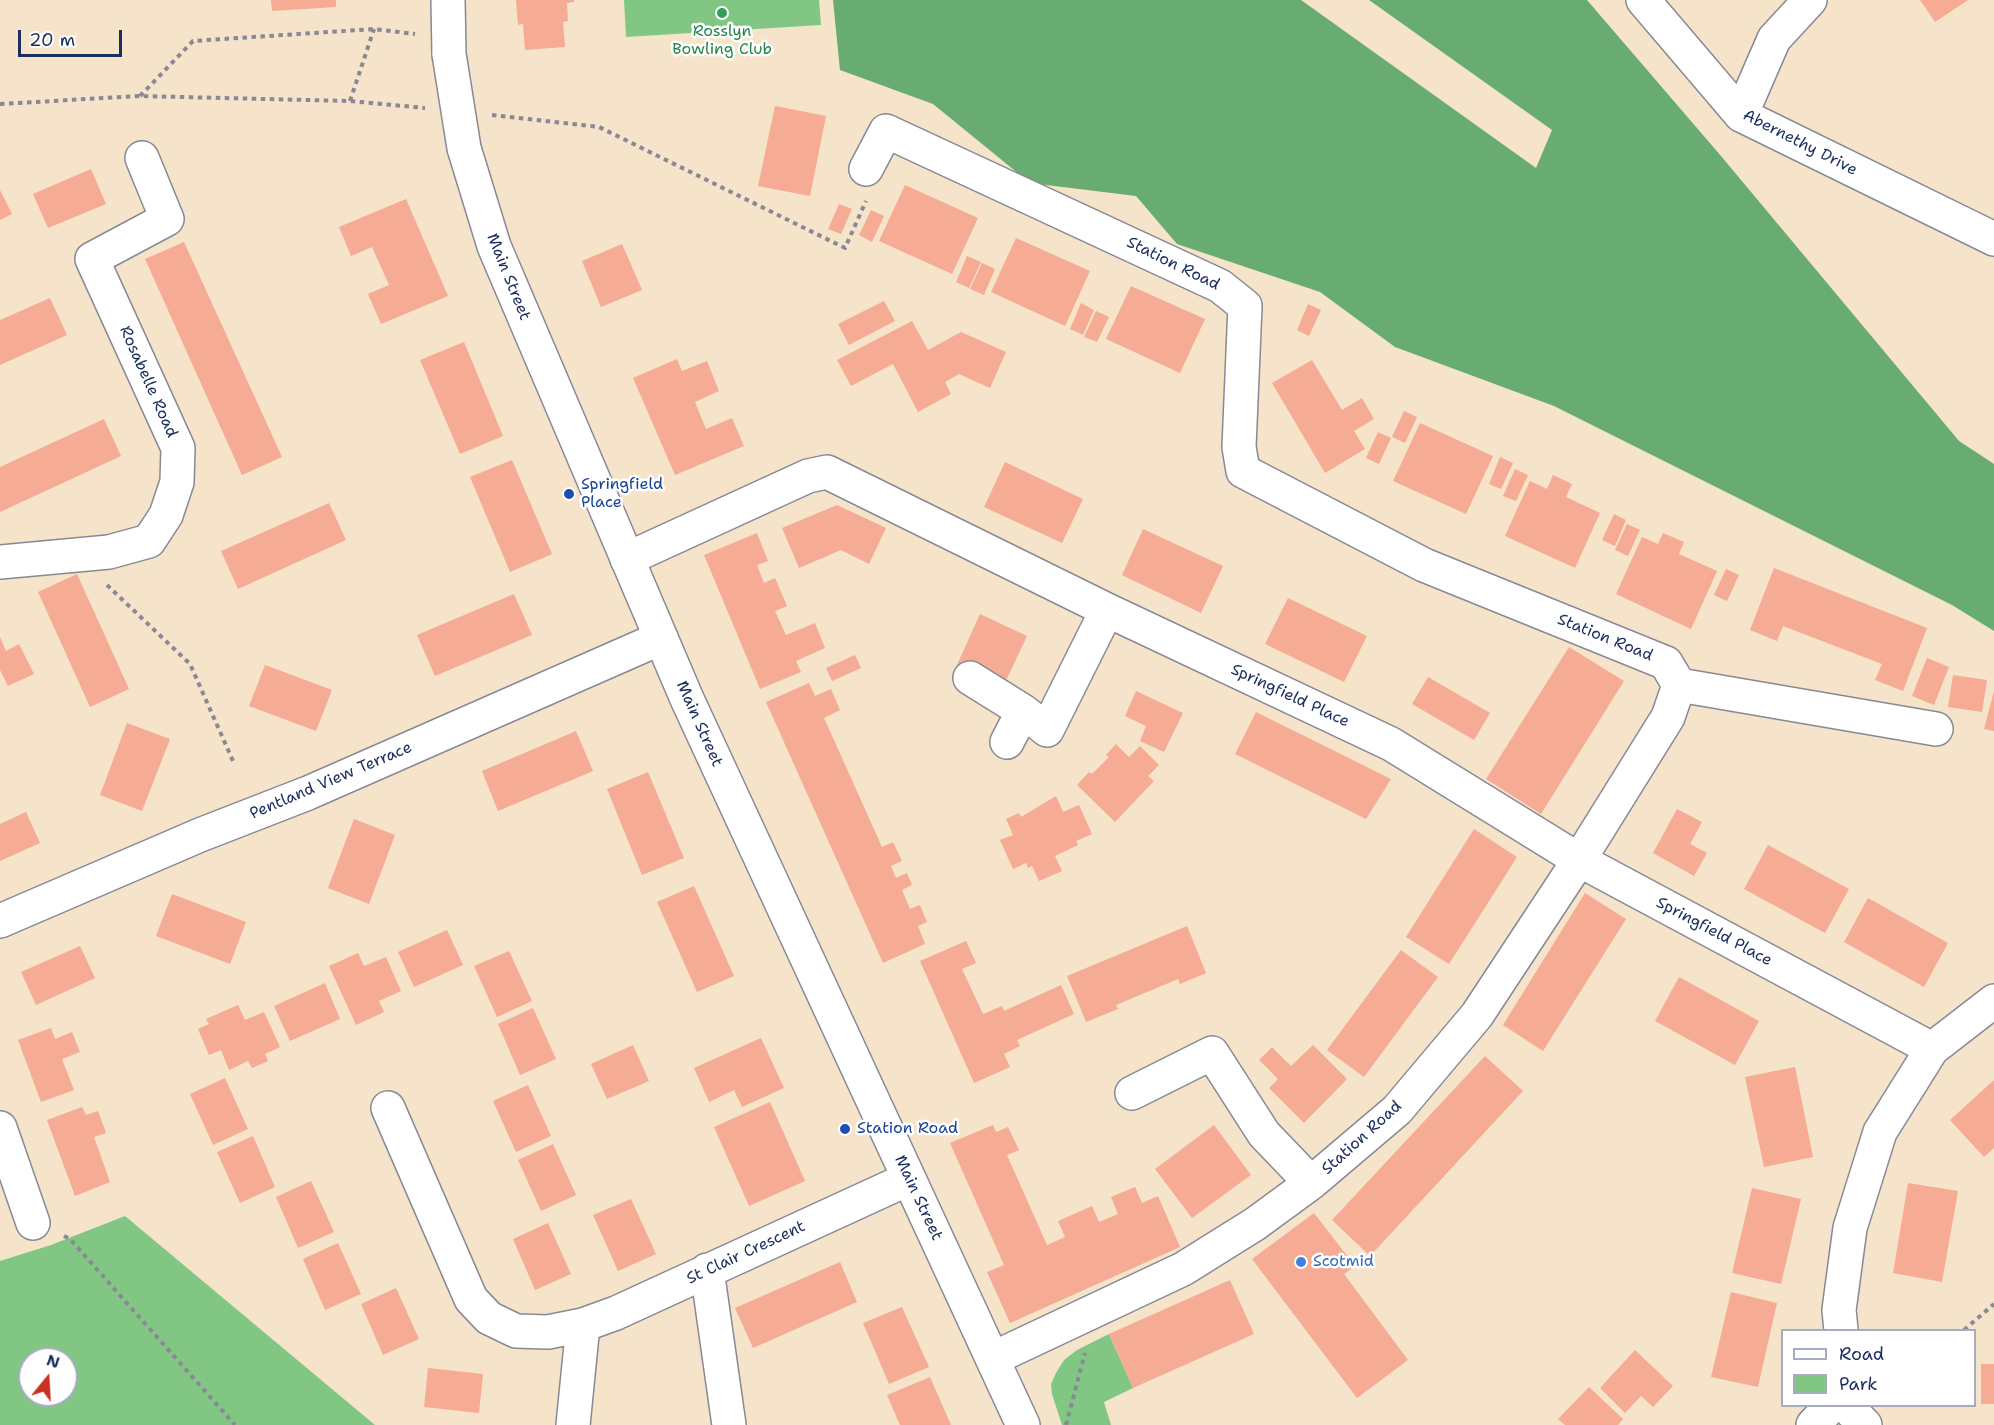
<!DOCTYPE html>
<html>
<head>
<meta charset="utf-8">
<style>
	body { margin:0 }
	#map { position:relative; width:1994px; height:1425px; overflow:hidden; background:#f5e3ca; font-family:"Shantell Sans",sans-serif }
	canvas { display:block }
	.legend { position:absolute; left:1781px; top:1329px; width:195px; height:78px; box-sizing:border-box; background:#fff; border:2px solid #a4acbf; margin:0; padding:8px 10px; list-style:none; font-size:18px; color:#1b2f5e }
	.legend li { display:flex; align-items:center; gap:12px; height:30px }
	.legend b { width:30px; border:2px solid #a4acbf }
	.north { position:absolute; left:18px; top:1347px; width:60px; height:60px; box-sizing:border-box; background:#fff; border:2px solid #a4acbf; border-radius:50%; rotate:18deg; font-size:16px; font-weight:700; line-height:24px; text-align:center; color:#1b2f5e }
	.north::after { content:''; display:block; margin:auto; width:21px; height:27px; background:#c8321e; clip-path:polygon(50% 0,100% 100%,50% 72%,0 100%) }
	.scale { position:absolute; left:18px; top:30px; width:104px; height:27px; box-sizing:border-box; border:3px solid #1b2f5e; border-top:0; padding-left:8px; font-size:18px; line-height:21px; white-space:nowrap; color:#1b2f5e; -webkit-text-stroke:4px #fff; paint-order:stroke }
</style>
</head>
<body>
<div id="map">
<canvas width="1994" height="1425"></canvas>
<ul class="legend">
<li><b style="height:8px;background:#fff"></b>Road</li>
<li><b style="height:16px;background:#81c783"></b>Park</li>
</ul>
<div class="north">N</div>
<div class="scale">20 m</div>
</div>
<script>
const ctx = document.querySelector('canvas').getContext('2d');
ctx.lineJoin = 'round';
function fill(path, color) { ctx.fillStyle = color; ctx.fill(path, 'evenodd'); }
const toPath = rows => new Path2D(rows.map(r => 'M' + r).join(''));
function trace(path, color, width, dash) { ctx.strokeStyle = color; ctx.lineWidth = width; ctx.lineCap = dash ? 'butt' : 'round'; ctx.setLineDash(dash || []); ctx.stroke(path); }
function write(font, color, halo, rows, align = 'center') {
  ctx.font = font + ' "Shantell Sans",sans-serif'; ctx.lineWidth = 5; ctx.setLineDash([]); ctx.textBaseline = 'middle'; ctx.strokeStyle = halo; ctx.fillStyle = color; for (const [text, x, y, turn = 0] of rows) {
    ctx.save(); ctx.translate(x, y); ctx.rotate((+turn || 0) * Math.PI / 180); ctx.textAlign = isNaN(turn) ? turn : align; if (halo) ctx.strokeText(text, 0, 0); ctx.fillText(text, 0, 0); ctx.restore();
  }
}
fill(toPath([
	[624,0,819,0,821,25,626,37],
	[125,1216,375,1425,0,1425,0,1261,51,1245],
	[30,1359,66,1359,66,1395,30,1395],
	[1109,1334,1133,1388,1104,1402,1111,1425,1062,1425,1052,1394,1051,1384,1056,1373,1064,1360,1077,1350]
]), '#81c783');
fill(toPath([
	[833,0,1301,0,1536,168,1552,130,1369,0,1587,0,1721,156,1959,441,1994,464,1994,631,1952,605,1554,406,1395,347,1320,292,1177,244,1136,196,1030,183,933,104,840,70]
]), '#68ac71');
fill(toPath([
	[271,0,336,0,336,7,272,11],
	[516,0,574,0,574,2,567,3,568,21,563,22,565,47,525,50,523,24,518,25],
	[1920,0,1968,0,1935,22],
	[775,106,826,116,810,196,758,186],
	[91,169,106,204,48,228,33,194],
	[905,185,978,218,952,274,879,241],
	[0,190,12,214,0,220],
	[406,199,448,296,381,324,368,294,389,285,372,247,351,256,339,227],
	[839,204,852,209,841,234,828,229],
	[871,210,884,216,872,242,859,235],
	[1016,238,1090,271,1065,326,991,292],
	[184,242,282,457,242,475,145,259],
	[622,244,642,290,601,307,582,261],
	[967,256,981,262,969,288,956,282],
	[982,263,995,269,984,295,970,289],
	[1131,286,1205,319,1180,373,1106,339],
	[50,298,67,335,0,365,0,320],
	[884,301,895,321,849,345,838,324],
	[1081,303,1094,310,1083,335,1070,329],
	[1308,304,1321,310,1309,336,1297,330],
	[1096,311,1109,317,1097,342,1084,337],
	[912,321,928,350,961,332,1006,352,990,388,959,374,945,382,951,394,918,412,893,364,851,386,837,360],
	[464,342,503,436,460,454,420,360],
	[677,359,682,371,707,361,719,391,695,402,706,429,732,418,744,446,675,475,633,378],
	[1312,360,1342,410,1362,398,1374,419,1354,431,1365,449,1325,473,1272,383],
	[1404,411,1417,417,1405,443,1392,437],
	[104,419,121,456,0,512,0,467],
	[1420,423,1493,456,1466,514,1393,481],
	[1378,432,1391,438,1379,464,1366,458],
	[1500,457,1513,463,1501,489,1489,484],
	[512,460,552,554,510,572,470,477],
	[1005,462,1083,499,1062,543,984,507],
	[1515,469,1528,475,1516,501,1503,496],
	[1553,475,1572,484,1566,497,1600,513,1575,568,1505,536,1530,481,1547,489],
	[329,503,346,540,238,589,221,551],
	[837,505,886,528,869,564,841,550,799,568,782,528],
	[1614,514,1626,520,1615,546,1602,540],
	[1627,524,1640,530,1628,556,1615,550],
	[1143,529,1223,566,1201,613,1122,575],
	[757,533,768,561,757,565,764,583,775,578,787,606,775,611,786,635,815,623,825,648,796,661,801,672,760,689,704,555],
	[1663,533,1684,542,1679,554,1717,571,1691,629,1616,594,1642,537,1658,544],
	[1774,568,1927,628,1903,691,1875,680,1882,664,1783,626,1777,641,1750,630],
	[1726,569,1739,575,1727,601,1714,595],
	[77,574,129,689,90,707,38,592],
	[514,594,532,635,435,676,417,635],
	[1288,598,1367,636,1344,682,1265,644],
	[980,614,1027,636,1003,687,957,665],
	[0,637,6,651,19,644,34,674,8,686,0,670],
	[1569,647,1624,681,1541,814,1486,779],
	[855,655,861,668,832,681,826,668],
	[1927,658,1949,667,1934,705,1912,696],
	[265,665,332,690,316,731,249,706],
	[1953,675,1987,680,1982,712,1948,707],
	[1428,677,1490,713,1474,740,1412,704],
	[809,683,815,696,831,689,840,710,824,718,882,847,893,842,902,861,891,866,896,878,907,873,912,885,902,890,910,909,920,905,927,922,918,926,925,944,883,963,766,702],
	[1136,691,1183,713,1164,752,1140,741,1146,726,1125,716],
	[1994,691,1994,731,1984,729],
	[1256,712,1391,779,1366,819,1235,754],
	[127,723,170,739,142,811,100,795],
	[576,731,593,771,498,811,482,771],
	[1116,744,1129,757,1140,746,1159,765,1148,776,1154,781,1115,822,1077,785,1089,772,1092,774,1109,757,1106,755],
	[648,772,684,858,642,875,607,789],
	[1056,796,1063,812,1079,805,1092,834,1076,841,1078,845,1055,856,1062,871,1039,881,1032,866,1028,868,1026,863,1013,869,1000,840,1013,835,1006,819,1019,813,1021,817],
	[1677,809,1702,822,1690,844,1707,853,1694,876,1653,853],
	[26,812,40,843,0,861,0,824],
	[354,819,395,835,369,904,328,888],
	[1474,829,1517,857,1449,964,1406,937],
	[1768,845,1849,889,1825,933,1744,889],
	[694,886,734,976,697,992,657,902],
	[1585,893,1626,919,1543,1051,1503,1025],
	[172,894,246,922,230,964,156,936],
	[1868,898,1948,943,1924,987,1844,942],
	[1187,926,1206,973,1180,984,1178,979,1116,1005,1118,1009,1086,1022,1067,976],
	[447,930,463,965,414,987,398,952],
	[966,941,976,963,962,969,983,1014,1002,1006,1004,1011,1061,985,1074,1014,1017,1040,1020,1046,1004,1054,1010,1067,974,1083,920,961],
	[80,946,95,978,36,1005,21,972],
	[1401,950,1438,977,1364,1077,1327,1050],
	[509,951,532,1001,497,1017,474,966],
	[358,953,364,966,386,957,401,991,379,1001,384,1012,356,1025,329,966],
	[1679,977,1759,1021,1735,1065,1655,1021],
	[325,983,340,1019,290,1041,274,1006],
	[238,1005,245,1020,264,1012,280,1047,265,1054,268,1061,252,1068,248,1061,229,1070,221,1050,209,1055,198,1029,209,1024,206,1019],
	[533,1008,556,1059,520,1075,498,1024],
	[51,1028,55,1039,72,1032,80,1052,62,1059,74,1090,41,1102,18,1040],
	[761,1038,784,1088,742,1107,734,1090,709,1102,694,1068],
	[633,1045,649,1081,607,1099,591,1064],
	[1313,1045,1347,1079,1304,1123,1269,1088,1278,1079,1259,1060,1272,1047,1291,1066],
	[1485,1056,1523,1091,1370,1256,1332,1220],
	[1795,1067,1813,1157,1764,1167,1745,1077],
	[225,1078,248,1129,213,1145,190,1094],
	[1994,1080,1994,1148,1984,1157,1950,1120],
	[528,1085,551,1136,516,1152,493,1101],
	[770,1102,805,1181,749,1206,714,1127],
	[82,1107,86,1115,98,1111,106,1133,94,1137,110,1182,75,1196,47,1120],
	[993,1125,996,1132,1008,1127,1019,1150,1007,1155,1047,1245,1065,1237,1058,1221,1092,1206,1099,1222,1118,1214,1111,1197,1135,1187,1142,1203,1158,1196,1180,1247,1010,1323,987,1272,1004,1265,950,1143],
	[1214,1125,1251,1175,1192,1218,1155,1169],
	[253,1136,275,1187,240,1203,217,1152],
	[553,1144,576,1195,541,1211,518,1160],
	[311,1181,334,1232,298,1248,276,1197],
	[1908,1183,1958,1191,1942,1282,1893,1273],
	[1752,1188,1801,1199,1781,1284,1732,1273],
	[631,1199,656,1254,618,1271,593,1215],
	[1314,1213,1355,1266,1344,1274,1408,1360,1357,1398,1252,1259],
	[548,1223,571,1274,535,1290,513,1239],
	[338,1243,361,1294,325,1310,303,1259],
	[840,1262,857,1302,753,1348,735,1308],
	[1230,1280,1254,1334,1133,1388,1109,1334],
	[396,1288,419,1339,383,1355,361,1304],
	[1731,1292,1777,1303,1758,1387,1711,1377],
	[902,1307,929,1367,889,1384,863,1323],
	[1635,1350,1673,1386,1653,1407,1641,1396,1625,1413,1600,1388],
	[1981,1364,1994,1364,1994,1404,1981,1404],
	[428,1368,483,1374,479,1413,424,1407],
	[930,1377,951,1425,900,1425,887,1395],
	[1589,1387,1623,1419,1618,1425,1565,1425,1558,1419]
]), '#f5ab94');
const minor = toPath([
	[1643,0,1741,115,1994,239],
	[1741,115,1774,39,1810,0],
	[866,169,886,131,1220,286,1245,306,1239,447,1243,471,1424,565,1666,663,1679,685,1668,717,1579,860,1477,1015,1397,1110,1311,1183,1255,1224,1183,1269,994,1358],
	[627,559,808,476,827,472,1107,610,1391,744,1579,860,1932,1049],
	[0,562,109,552,149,541,166,515,177,482,178,448,92,259,167,219,142,158],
	[970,678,1023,711,1047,730,1107,610],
	[1679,685,1936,729],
	[1007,742,1023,711],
	[0,921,200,835,308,793,661,638],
	[1132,1093,1212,1053,1264,1134,1311,1183],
	[388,1108,471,1299,489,1318,516,1331,548,1332,583,1325,616,1313,908,1179],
	[0,1128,33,1223],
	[707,1270,729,1425],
	[1841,1330,1839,1310,1850,1228,1880,1132,1932,1049,1994,1001],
	[1846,1406,1865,1425],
	[573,1425,583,1325],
	[1813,1425,1831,1406]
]);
const major = toPath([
	[448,0,449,54],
	[464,148,494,246,687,699,1023,1425]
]);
trace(minor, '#888994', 36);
trace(major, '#888994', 36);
trace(toPath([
	[140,96,193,41,374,29,415,34],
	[350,101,374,29],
	[0,104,139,96,350,101,425,108],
	[492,115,599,127,845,248,866,201],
	[107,585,190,664,233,761],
	[64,1236,70,1239,235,1425],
	[1964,1330,1994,1304],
	[1066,1425,1085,1353]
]), '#888994', 4, [4.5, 4.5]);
trace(minor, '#fff', 33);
trace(major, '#fff', 33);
const majorBridge = toPath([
	[449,54,464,148]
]);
trace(majorBridge, '#888994', 36, []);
trace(majorBridge, '#fff', 33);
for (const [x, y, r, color] of [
	[722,13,6,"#2e9e5b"],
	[569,494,6,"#1a4fb4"],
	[845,1129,6,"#1a4fb4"],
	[1301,1262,6,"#3f7fe0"]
]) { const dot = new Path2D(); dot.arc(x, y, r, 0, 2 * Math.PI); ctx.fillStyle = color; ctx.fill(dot); trace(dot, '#fff', 2); }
write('16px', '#27864d', '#fff', [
	["Rosslyn",722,32],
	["Bowling Club",722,50]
]);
write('16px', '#1b2f5e', '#fff', [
	["Abernethy Drive",1800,143,27],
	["Station Road",1173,264,26],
	["Main Street",508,277,68],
	["Rosabelle Road",148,382,66],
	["Station Road",1605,638,22],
	["Springfield Place",1290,696,25],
	["Main Street",699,724,66],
	["Pentland View Terrace",331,781,-23],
	["Springfield Place",1714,932,28],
	["Station Road",1362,1138,-42],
	["Main Street",918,1198,65],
	["St Clair Crescent",746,1253,-25]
]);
write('16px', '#164399', '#fff', [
	["Springfield",581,485],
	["Place",581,503],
	["Station Road",857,1129]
], 'left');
write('16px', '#366cbe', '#fff', [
	["Scotmid",1313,1262]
], 'left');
</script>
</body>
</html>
